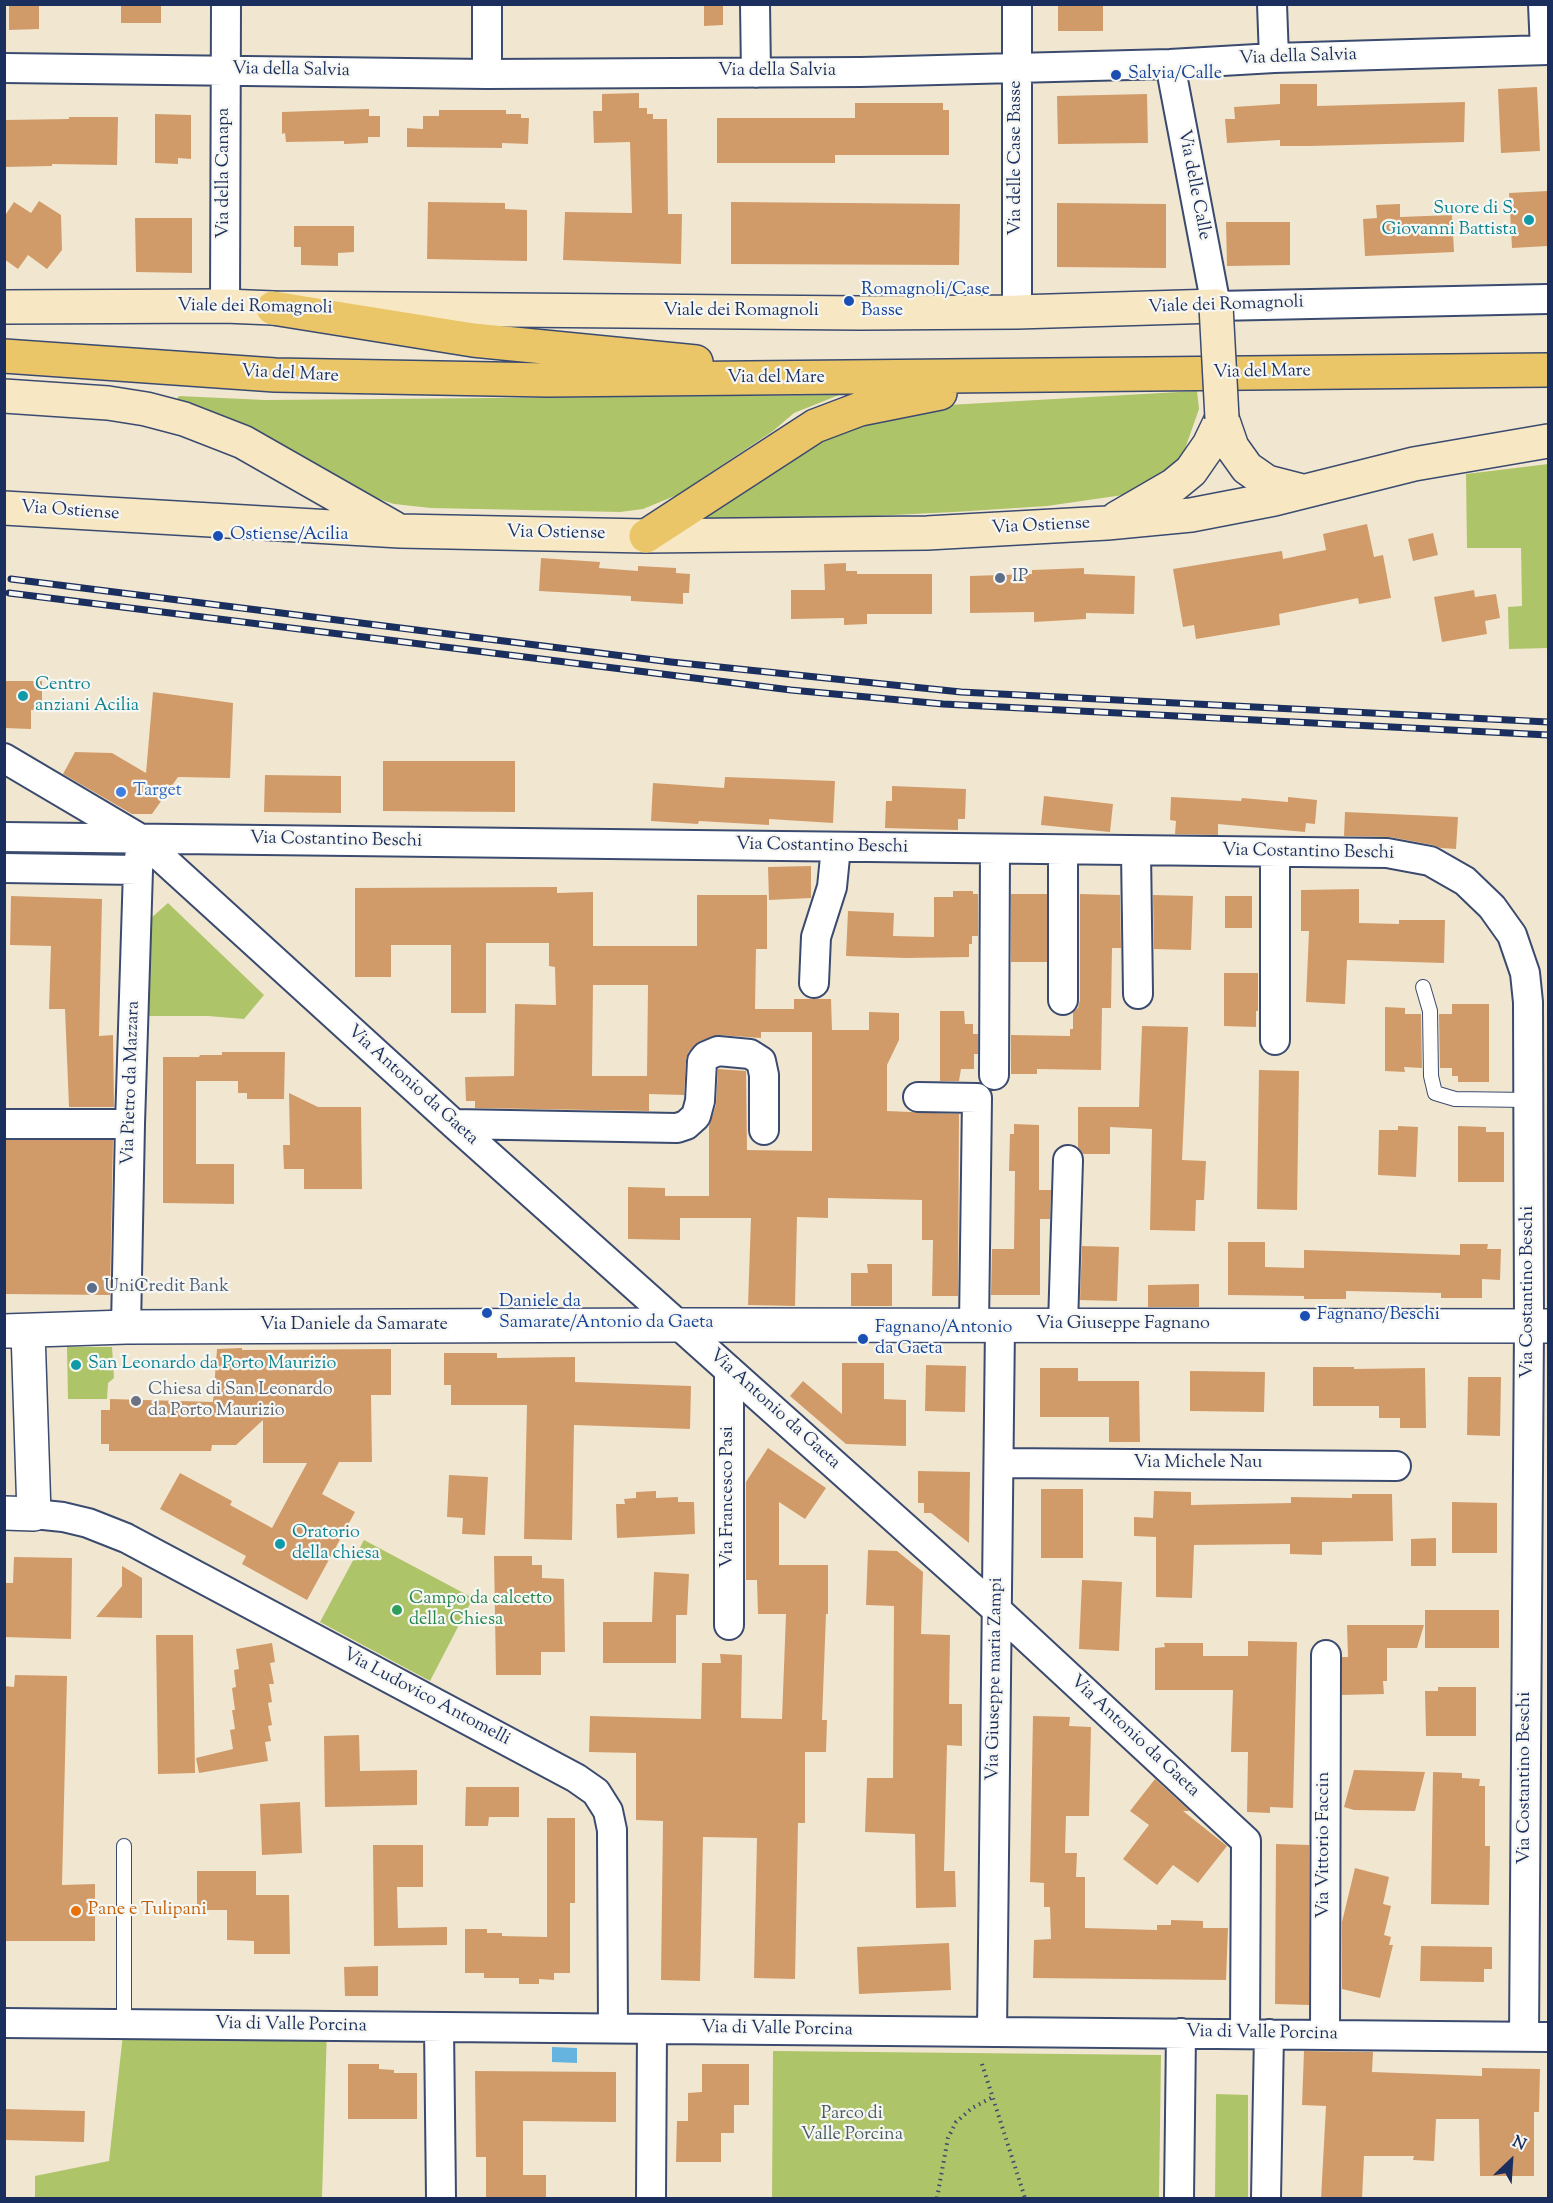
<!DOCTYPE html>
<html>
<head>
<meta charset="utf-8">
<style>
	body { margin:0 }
	#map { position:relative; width:1553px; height:2203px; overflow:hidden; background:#f1e7d1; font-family:"Sorts Mill Goudy",serif }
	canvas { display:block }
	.frame { position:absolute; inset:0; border:6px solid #1b2f5e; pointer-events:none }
	.north { position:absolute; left:1481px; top:2131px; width:60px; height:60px; -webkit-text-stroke:4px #f6f6f2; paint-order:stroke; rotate:25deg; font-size:16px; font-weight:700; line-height:24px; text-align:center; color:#1b2f5e }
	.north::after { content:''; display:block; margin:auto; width:21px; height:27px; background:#1b2f5e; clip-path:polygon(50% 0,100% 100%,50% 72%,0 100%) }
</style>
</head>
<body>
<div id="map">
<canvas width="1553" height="2203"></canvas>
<div class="frame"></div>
<div class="north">N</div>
</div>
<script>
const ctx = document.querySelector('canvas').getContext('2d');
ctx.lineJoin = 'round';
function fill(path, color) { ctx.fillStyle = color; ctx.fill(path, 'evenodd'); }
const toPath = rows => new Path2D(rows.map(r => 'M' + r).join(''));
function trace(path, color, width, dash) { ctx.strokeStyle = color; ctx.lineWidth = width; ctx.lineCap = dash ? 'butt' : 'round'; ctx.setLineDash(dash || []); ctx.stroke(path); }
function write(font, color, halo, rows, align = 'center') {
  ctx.font = font + ' "Sorts Mill Goudy",serif'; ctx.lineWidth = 4.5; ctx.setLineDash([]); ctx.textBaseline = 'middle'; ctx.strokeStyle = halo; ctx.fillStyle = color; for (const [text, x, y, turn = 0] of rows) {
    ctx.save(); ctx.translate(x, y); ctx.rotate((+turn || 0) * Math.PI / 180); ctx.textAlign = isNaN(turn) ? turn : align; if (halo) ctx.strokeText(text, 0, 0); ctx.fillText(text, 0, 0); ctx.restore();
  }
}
fill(toPath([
	[1197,391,1199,409,1180,463,1123,495,1047,506,954,512,831,518,693,521,831,428,930,406],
	[839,395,794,413,773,431,677,495,643,509,620,512,431,508,394,504,364,494,176,400,179,396,265,400],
	[1548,464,1548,648,1509,649,1508,607,1522,606,1521,548,1467,548,1466,474],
	[168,903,264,995,244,1019,208,1016,149,1016,142,926],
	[67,1347,112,1347,114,1378,108,1383,107,1399,68,1399],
	[364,1540,473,1598,430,1681,320,1622],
	[124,2025,327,2027,322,2198,35,2198,35,2176,109,2161],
	[773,2051,1161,2055,1159,2198,772,2198],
	[1216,2094,1248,2095,1248,2198,1215,2198]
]), '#aec469');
fill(toPath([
	[552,2047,577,2048,577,2063,552,2062]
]), '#65b4df');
fill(toPath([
	[9,4,39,4,39,29,9,30],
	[121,4,161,4,161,23,121,23],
	[704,4,723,4,723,25,704,26],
	[1058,4,1103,4,1103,31,1058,31],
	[1280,84,1317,84,1317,106,1465,102,1464,142,1310,146,1280,146,1280,140,1227,143,1225,119,1235,119,1234,107,1280,104],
	[1537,87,1540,151,1501,153,1498,89],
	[639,93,639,108,647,108,647,114,653,114,653,119,667,119,668,214,682,214,681,264,563,260,565,212,632,213,630,142,594,143,593,111,602,111,602,94],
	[1147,94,1148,143,1058,144,1057,96],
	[855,103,943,103,943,110,949,110,949,155,835,155,835,163,717,163,717,118,855,118],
	[369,109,369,116,380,116,380,137,368,137,368,143,344,144,344,141,286,142,285,133,282,134,282,112],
	[439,110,506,110,506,114,521,114,521,118,529,118,528,144,502,143,502,148,407,147,407,128,423,129,423,116,439,116],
	[155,114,191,115,191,159,178,158,178,164,155,163],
	[69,117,118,117,117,165,52,164,52,166,4,167,4,120,69,119],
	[1548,191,1548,246,1512,248,1509,193],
	[39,201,61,215,62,250,47,269,28,255,18,269,4,259,4,217,14,202,31,213],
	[428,202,505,203,505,209,527,210,527,261,427,259],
	[731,202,960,204,959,265,731,264],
	[1057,203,1166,204,1166,268,1057,267],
	[1400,204,1400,217,1452,215,1454,252,1365,256,1363,219,1377,218,1376,205],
	[135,218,192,218,192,273,136,272],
	[1226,222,1290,222,1290,265,1227,266],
	[294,226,354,226,354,252,338,253,338,266,301,265,301,247,294,247],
	[1367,524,1374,557,1383,555,1391,598,1359,604,1358,598,1279,614,1280,625,1196,639,1194,625,1183,627,1173,569,1282,551,1283,559,1326,550,1323,534],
	[1433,533,1438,555,1413,561,1408,539],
	[541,558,600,562,599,568,638,571,638,566,676,568,676,573,690,574,689,593,683,593,683,604,631,601,631,596,539,591],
	[846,563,846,571,857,571,857,574,932,574,932,614,867,614,867,624,844,625,844,618,791,619,791,590,825,590,824,564],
	[1084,568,1084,574,1135,576,1134,614,1086,613,1086,619,1034,622,1034,612,970,613,970,576,1032,574,1032,570],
	[1474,590,1475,597,1496,594,1500,618,1485,621,1487,634,1442,642,1434,597],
	[4,681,42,681,42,710,31,710,31,729,4,728],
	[153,692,233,703,230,778,178,777,152,814,132,814,63,774,75,752,112,753,146,773],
	[383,761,515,761,515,812,383,811],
	[265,775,341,776,341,813,264,812],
	[725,777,835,781,833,823,769,819,769,825,699,821,698,824,651,821,653,783,724,788],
	[892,786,966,789,965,819,958,819,958,830,885,828,886,801,892,801],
	[1044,796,1113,804,1110,832,1041,825],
	[1171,797,1241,801,1242,798,1288,802,1288,797,1317,800,1315,824,1306,823,1305,832,1218,824,1218,835,1175,834,1176,821,1170,820],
	[1345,812,1458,817,1456,849,1441,848,1433,845,1390,837,1344,836],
	[811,866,811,898,769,900,768,867],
	[557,887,557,893,593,892,593,946,697,946,697,895,767,895,767,949,756,949,755,1009,794,1009,794,999,831,999,832,1030,869,1030,869,1012,899,1013,899,1040,887,1065,887,1111,959,1114,958,1296,932,1296,933,1240,922,1240,922,1200,828,1198,828,1218,797,1217,795,1306,748,1305,751,1218,680,1218,680,1240,628,1239,628,1187,665,1188,665,1196,709,1196,709,1126,716,1105,718,1069,746,1071,747,1150,812,1151,812,1032,761,1032,761,1038,719,1035,700,1041,689,1051,686,1059,684,1095,649,1094,649,1111,475,1108,475,1101,466,1101,465,1077,514,1076,515,1004,556,1005,555,967,549,966,549,943,486,943,486,1013,451,1013,451,945,391,945,391,977,355,977,355,888],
	[593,985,648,985,647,1076,592,1076],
	[1359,889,1359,923,1399,924,1399,920,1445,920,1444,963,1347,960,1345,1004,1306,1002,1309,931,1301,931,1301,890],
	[953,891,973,891,973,894,978,894,978,936,972,936,972,944,969,944,969,957,906,958,846,956,848,911,894,913,893,936,934,937,934,897,953,897],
	[1011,894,1047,894,1047,962,1011,962],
	[1080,894,1120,895,1121,948,1112,948,1111,1008,1102,1008,1101,1070,1037,1069,1037,1074,1011,1074,1011,1035,1070,1036,1070,1029,1073,1029,1073,1012,1078,1008,1080,1000],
	[1153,895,1193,896,1191,950,1154,949],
	[11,896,102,899,99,1036,113,1035,114,1107,69,1107,65,1009,49,1009,51,946,10,945],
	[1225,896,1252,896,1252,928,1225,928],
	[1224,973,1258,973,1258,1011,1256,1011,1256,1027,1224,1026],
	[1452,1004,1489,1004,1489,1082,1458,1082,1458,1076,1452,1076,1452,1068,1440,1068,1439,1014,1452,1014],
	[1385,1007,1405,1008,1405,1014,1421,1014,1422,1068,1404,1067,1405,1072,1385,1071],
	[940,1011,964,1011,965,1024,973,1024,973,1034,978,1034,978,1054,974,1054,974,1069,961,1069,959,1081,940,1081],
	[1142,1026,1188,1027,1182,1160,1206,1161,1204,1200,1196,1200,1195,1231,1150,1230,1152,1129,1110,1127,1110,1154,1083,1154,1078,1147,1078,1107,1139,1107],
	[222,1052,285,1052,284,1099,247,1099,247,1093,238,1093,238,1081,196,1081,196,1164,234,1164,234,1204,163,1203,163,1057,199,1057,200,1055,222,1055],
	[1259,1070,1299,1071,1297,1210,1257,1209],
	[289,1093,318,1107,361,1107,362,1189,304,1189,304,1169,284,1169,283,1145,290,1145],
	[1014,1124,1039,1125,1039,1190,1051,1190,1050,1219,1040,1219,1040,1295,991,1295,992,1249,1014,1249,1015,1171,1009,1171,1010,1134,1014,1134],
	[1398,1126,1418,1127,1416,1177,1378,1175,1379,1130,1398,1130],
	[1458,1126,1486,1127,1486,1132,1504,1132,1504,1182,1458,1182],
	[4,1140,113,1140,110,1295,4,1294],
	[1228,1242,1265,1242,1265,1267,1304,1268,1304,1250,1460,1255,1460,1244,1488,1244,1487,1249,1501,1249,1500,1280,1482,1279,1482,1298,1441,1298,1441,1293,1346,1291,1346,1299,1304,1299,1304,1296,1228,1295],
	[1082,1246,1119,1247,1117,1301,1080,1300],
	[867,1264,892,1264,892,1306,851,1306,851,1273,868,1273],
	[1199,1284,1199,1307,1148,1307,1148,1285],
	[242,1348,242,1350,391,1349,391,1395,371,1395,372,1462,339,1462,322,1494,355,1512,307,1600,242,1564,246,1556,160,1509,180,1473,232,1501,230,1505,272,1528,307,1463,263,1463,263,1420,236,1445,212,1445,211,1451,109,1451,109,1444,101,1444,101,1410,110,1410,110,1399,213,1402,217,1349],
	[444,1353,497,1353,497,1358,575,1357,575,1382,691,1386,690,1429,574,1425,572,1540,524,1539,527,1405,451,1405,451,1385,444,1385],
	[842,1363,884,1363,884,1399,906,1400,906,1446,846,1444,790,1396,803,1381,842,1414],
	[926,1365,966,1366,965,1412,925,1411],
	[1313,1367,1354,1367,1354,1369,1425,1368,1426,1428,1400,1428,1400,1418,1379,1418,1379,1406,1313,1406],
	[1040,1368,1078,1368,1078,1381,1139,1381,1140,1442,1109,1442,1109,1417,1040,1417],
	[1190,1371,1265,1372,1264,1412,1190,1411],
	[1468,1377,1501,1377,1500,1436,1467,1435],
	[768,1448,826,1488,805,1519,779,1502,779,1565,828,1565,828,1614,826,1614,822,1720,827,1720,826,1752,805,1752,805,1823,798,1823,795,1979,754,1978,757,1838,703,1837,700,1981,661,1980,663,1821,636,1820,636,1753,589,1752,590,1716,701,1719,702,1663,721,1663,720,1654,742,1655,741,1718,782,1719,786,1614,758,1614,757,1580,746,1580,746,1482],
	[918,1471,970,1472,969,1543,931,1513,924,1513,924,1503,918,1503],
	[449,1475,488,1477,485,1535,462,1534,463,1518,447,1517],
	[1041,1489,1083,1489,1083,1558,1041,1558],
	[656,1491,656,1498,678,1497,678,1502,694,1502,695,1534,617,1538,616,1504,625,1504,624,1499,636,1498,636,1492],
	[1154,1491,1191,1492,1191,1505,1291,1503,1291,1497,1352,1498,1352,1494,1392,1494,1393,1541,1322,1542,1322,1555,1290,1554,1290,1544,1194,1545,1192,1598,1156,1597,1156,1537,1134,1536,1134,1517,1153,1518],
	[1452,1502,1497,1503,1497,1553,1452,1553],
	[1436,1538,1436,1566,1411,1566,1411,1539],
	[868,1550,897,1551,923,1572,921,1634,950,1635,949,1704,962,1704,962,1746,947,1745,944,1871,955,1871,956,1907,916,1908,915,1834,865,1832,867,1778,893,1778,894,1606,866,1605],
	[494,1556,532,1556,532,1565,542,1565,542,1578,564,1579,565,1652,541,1652,541,1675,496,1675],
	[14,1557,72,1558,71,1639,4,1637,4,1583,13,1583],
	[122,1566,142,1578,142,1618,96,1617,122,1586],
	[654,1572,689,1574,687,1615,676,1615,676,1663,603,1663,603,1622,652,1622],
	[1082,1580,1122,1582,1119,1651,1079,1649],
	[1425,1610,1499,1610,1499,1648,1425,1648],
	[1347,1625,1424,1625,1417,1648,1387,1648,1387,1681,1383,1681,1384,1694,1342,1695,1342,1657,1348,1657],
	[156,1635,193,1635,195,1773,158,1774],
	[1248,1641,1297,1642,1293,1808,1270,1807,1270,1813,1247,1812,1248,1752,1231,1752,1233,1690,1155,1690,1155,1648,1165,1647,1164,1643,1203,1643,1203,1656,1248,1656],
	[272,1643,275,1662,270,1663,274,1684,269,1684,272,1702,268,1703,272,1725,268,1726,271,1741,265,1742,268,1761,199,1773,196,1758,233,1749,230,1730,235,1729,232,1710,235,1710,232,1688,236,1687,234,1670,239,1669,236,1649],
	[15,1675,67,1676,62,1885,95,1884,95,1941,4,1941,4,1686,14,1687],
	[1438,1687,1476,1687,1476,1736,1426,1736,1425,1691,1438,1691],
	[1033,1716,1070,1717,1069,1726,1091,1727,1089,1816,1066,1816,1065,1853,1077,1853,1076,1877,1085,1877,1085,1928,1157,1930,1157,1925,1171,1925,1171,1920,1203,1921,1203,1928,1228,1928,1226,1980,1033,1978,1034,1940,1051,1939,1050,1907,1044,1907,1044,1883,1030,1882],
	[359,1735,360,1771,417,1770,417,1805,325,1807,324,1736],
	[1354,1770,1425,1772,1415,1811,1354,1810,1344,1807],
	[1433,1772,1462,1773,1462,1778,1480,1779,1479,1786,1485,1786,1485,1846,1490,1846,1489,1905,1431,1904],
	[1155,1779,1190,1811,1183,1811,1227,1846,1198,1883,1173,1865,1157,1885,1123,1859,1149,1825,1130,1811],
	[466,1787,519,1787,519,1817,489,1817,488,1826,465,1826],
	[300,1802,302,1853,262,1855,260,1804],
	[547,1818,575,1818,575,1903,570,1903,570,1973,554,1973,554,1980,539,1979,539,1984,519,1984,519,1978,484,1978,484,1973,465,1973,465,1929,487,1929,487,1933,502,1933,502,1936,547,1937],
	[1276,1844,1309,1845,1309,2005,1275,2004],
	[373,1845,423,1845,423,1887,397,1887,398,1928,447,1927,447,1945,374,1946],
	[1355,1868,1389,1877,1383,1904,1391,1906,1384,1935,1391,1937,1389,1945,1393,1945,1380,1998,1342,1989,1342,1922],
	[197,1871,256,1871,256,1895,289,1895,290,1954,254,1954,254,1941,227,1940,227,1910,197,1910],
	[949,1943,951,1990,859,1994,857,1947],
	[1421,1946,1492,1947,1492,1969,1484,1969,1484,1982,1420,1981],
	[378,1966,378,1996,345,1996,344,1967],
	[1304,2051,1373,2052,1372,2072,1482,2076,1482,2068,1540,2069,1539,2112,1534,2112,1534,2176,1480,2176,1479,2119,1436,2119,1434,2161,1413,2160,1414,2156,1364,2156,1362,2199,1321,2199,1326,2106,1302,2105],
	[348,2064,379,2064,379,2069,394,2070,394,2073,417,2073,417,2119,348,2119],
	[702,2064,749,2064,749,2105,734,2105,734,2133,721,2133,721,2162,676,2162,677,2121,688,2121,688,2093,702,2092],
	[475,2071,616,2072,616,2122,523,2121,523,2175,546,2175,546,2199,486,2199,486,2157,476,2157],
	[4,2109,85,2111,84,2142,4,2140]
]), '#d19b69');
const service = toPath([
	[1423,987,1430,1011,1431,1076,1435,1093,1455,1099,1528,1100],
	[124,2025,124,1846]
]);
const minor = toPath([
	[755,4,756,73],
	[1272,4,1274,58],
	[1543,4,1545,50],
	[1170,64,1216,306,1548,299],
	[4,68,487,74,861,72,1170,64,1274,58,1548,50],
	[487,74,487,4],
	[225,306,226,4],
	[1017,312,1017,4],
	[4,758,141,839,454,1124,997,1610,1246,1841,1245,2034],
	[4,837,1387,853,1430,861,1465,881,1492,907,1512,935,1525,973,1528,1002,1529,1326,1524,2037],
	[1063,850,1063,1000],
	[1136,851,1138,994],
	[1275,852,1275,1040],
	[4,868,138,870],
	[814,983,816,937,832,887,836,847],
	[994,1075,995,849],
	[918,1097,977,1098,974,1325],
	[4,1124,130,1124],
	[454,1124,677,1128,686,1125,696,1116,700,1101,702,1061,706,1056,718,1051,750,1054,761,1061,764,1075,764,1130],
	[1063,1325,1068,1160],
	[126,1327,130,1124,138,870,141,839],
	[999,1463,1396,1466],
	[34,1514,63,1517,88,1523,126,1538,576,1778,596,1792,608,1811,612,1830,613,2028],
	[729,1625,729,1370],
	[4,2023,1548,2037],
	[439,2028,441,2198],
	[992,2032,1000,1325],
	[1325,2035,1326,1655],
	[651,2198,652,2029],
	[1179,2198,1181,2033],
	[1266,2198,1269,2034]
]);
const tertiary = toPath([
	[4,1331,126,1327,680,1325,1548,1326],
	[4,1513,34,1514,28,1331]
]);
const secondary = toPath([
	[4,307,225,306,273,308,860,313,1017,312,1216,306],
	[4,396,108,403,146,409,184,419,243,442,394,528],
	[1222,418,1232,447,1247,468,1267,482,1302,491],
	[4,508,400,531,646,536,927,533,1107,523,1191,515,1274,499,1414,464,1548,441],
	[1117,518,1174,485,1191,471,1209,445,1222,418]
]);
const primary = toPath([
	[273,308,473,340,696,362],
	[4,356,275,375,548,380,1548,370],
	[646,536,815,426,860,409,940,393]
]);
trace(service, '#3b4b6f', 16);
trace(minor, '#3b4b6f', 32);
trace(tertiary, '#3b4b6f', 36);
trace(secondary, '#3b4b6f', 36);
trace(primary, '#3b4b6f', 36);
trace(toPath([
	[982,2064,1025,2198],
	[937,2198,948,2138,956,2122,972,2108,993,2097]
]), '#3b4b6f', 4, [1.5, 4.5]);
trace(service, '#fff', 14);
trace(minor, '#fff', 28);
trace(tertiary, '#fff', 33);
trace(secondary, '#f7e8c3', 33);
trace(primary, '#ebc669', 33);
const rail = toPath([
	[11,579,671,662,961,692,1548,722],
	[9,593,791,690,943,704,1548,735]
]);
trace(rail, '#1b2f5e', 7);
trace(rail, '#f6f6f2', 4.5, [14]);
const secondaryBridge = toPath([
	[1216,306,1222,418]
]);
trace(secondaryBridge, '#3b4b6f', 36, []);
trace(secondaryBridge, '#f7e8c3', 33);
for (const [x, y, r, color] of [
	[1116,75,6,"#1a4fb4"],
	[1529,220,6,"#0f9aa8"],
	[849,301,6,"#1a4fb4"],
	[218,536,6,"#1a4fb4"],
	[1000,578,6,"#5c6f8a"],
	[23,696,6,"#0f9aa8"],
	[121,792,6,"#3f7fe0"],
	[92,1288,6,"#5c6f8a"],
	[487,1313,6,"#1a4fb4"],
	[1305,1316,6,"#1a4fb4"],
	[863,1339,6,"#1a4fb4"],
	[76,1365,6,"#0f9aa8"],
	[136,1401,6,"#6b7280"],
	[280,1544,6,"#0f9aa8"],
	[397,1610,6,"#2e9e5b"],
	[76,1911,6,"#e8710a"]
]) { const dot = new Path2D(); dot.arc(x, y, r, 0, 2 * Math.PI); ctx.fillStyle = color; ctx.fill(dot); trace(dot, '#f6f6f2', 2); }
write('18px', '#1b2f5e', '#f6f6f2', [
	["Via della Salvia",1298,58,-2],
	["Via della Salvia",291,71,1],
	["Via della Salvia",777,72],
	["Via delle Case Basse",1017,158,-90],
	["Via della Canapa",225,173,-90],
	["Via delle Calle",1193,185,79],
	["Viale dei Romagnoli",1226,306,-2],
	["Viale dei Romagnoli",255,308,1],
	["Viale dei Romagnoli",741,312],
	["Via del Mare",1262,373,-1],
	["Via del Mare",290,375,3],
	["Via del Mare",776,379],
	["Via Ostiense",70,512,4],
	["Via Ostiense",1041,527,-3],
	["Via Ostiense",556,534,1],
	["Via Costantino Beschi",336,841,1],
	["Via Costantino Beschi",822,847,1],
	["Via Costantino Beschi",1308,853,1],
	["Via Pietro da Mazzara",132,1083,-88],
	["Via Antonio da Gaeta",412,1086,42],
	["Via Costantino Beschi",1529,1292,-90],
	["Via Giuseppe Fagnano",1123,1325],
	["Via Daniele da Samarate",354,1326],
	["Via Antonio da Gaeta",774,1410,42],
	["Via Michele Nau",1198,1464],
	["Via Francesco Pasi",729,1497,-90],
	["Via Giuseppe maria Zampi",996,1679,-89],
	["Via Ludovico Antomelli",426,1698,28],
	["Via Antonio da Gaeta",1134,1737,43],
	["Via Costantino Beschi",1526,1778,-90],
	["Via Vittorio Faccin",1325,1845,-90],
	["Via di Valle Porcina",291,2026,1],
	["Via di Valle Porcina",777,2030,1],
	["Via di Valle Porcina",1262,2034,1]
]);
write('18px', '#164399', '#f6f6f2', [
	["Salvia/Calle",1128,75],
	["Romagnoli/Case",861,291],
	["Basse",861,312],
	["Ostiense/Acilia",230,536],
	["Daniele da",499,1303],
	["Samarate/Antonio da Gaeta",499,1324],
	["Fagnano/Beschi",1317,1316],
	["Fagnano/Antonio",875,1329],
	["da Gaeta",875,1350]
], 'left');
write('18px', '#0d838f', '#f6f6f2', [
	["Suore di S.",1517,210,"right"],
	["Giovanni Battista",1517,231,"right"],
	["Centro",35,686],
	["anziani Acilia",35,707],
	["San Leonardo da Porto Maurizio",88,1365],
	["Oratorio",292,1534],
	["della chiesa",292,1555]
], 'left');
write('18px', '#4e5e75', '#f6f6f2', [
	["IP",1012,578],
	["UniCredit Bank",104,1288]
], 'left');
write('18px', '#366cbe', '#f6f6f2', [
	["Target",133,792]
], 'left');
write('18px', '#5b616d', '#f6f6f2', [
	["Chiesa di San Leonardo",148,1391],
	["da Porto Maurizio",148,1412]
], 'left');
write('18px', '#27864d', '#f6f6f2', [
	["Campo da calcetto",409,1600],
	["della Chiesa",409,1621]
], 'left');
write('18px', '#c56008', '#f6f6f2', [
	["Pane e Tulipani",88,1911]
], 'left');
write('18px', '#475c61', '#f6f6f2', [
	["Parco di",852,2115],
	["Valle Porcina",852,2136]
]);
</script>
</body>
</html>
